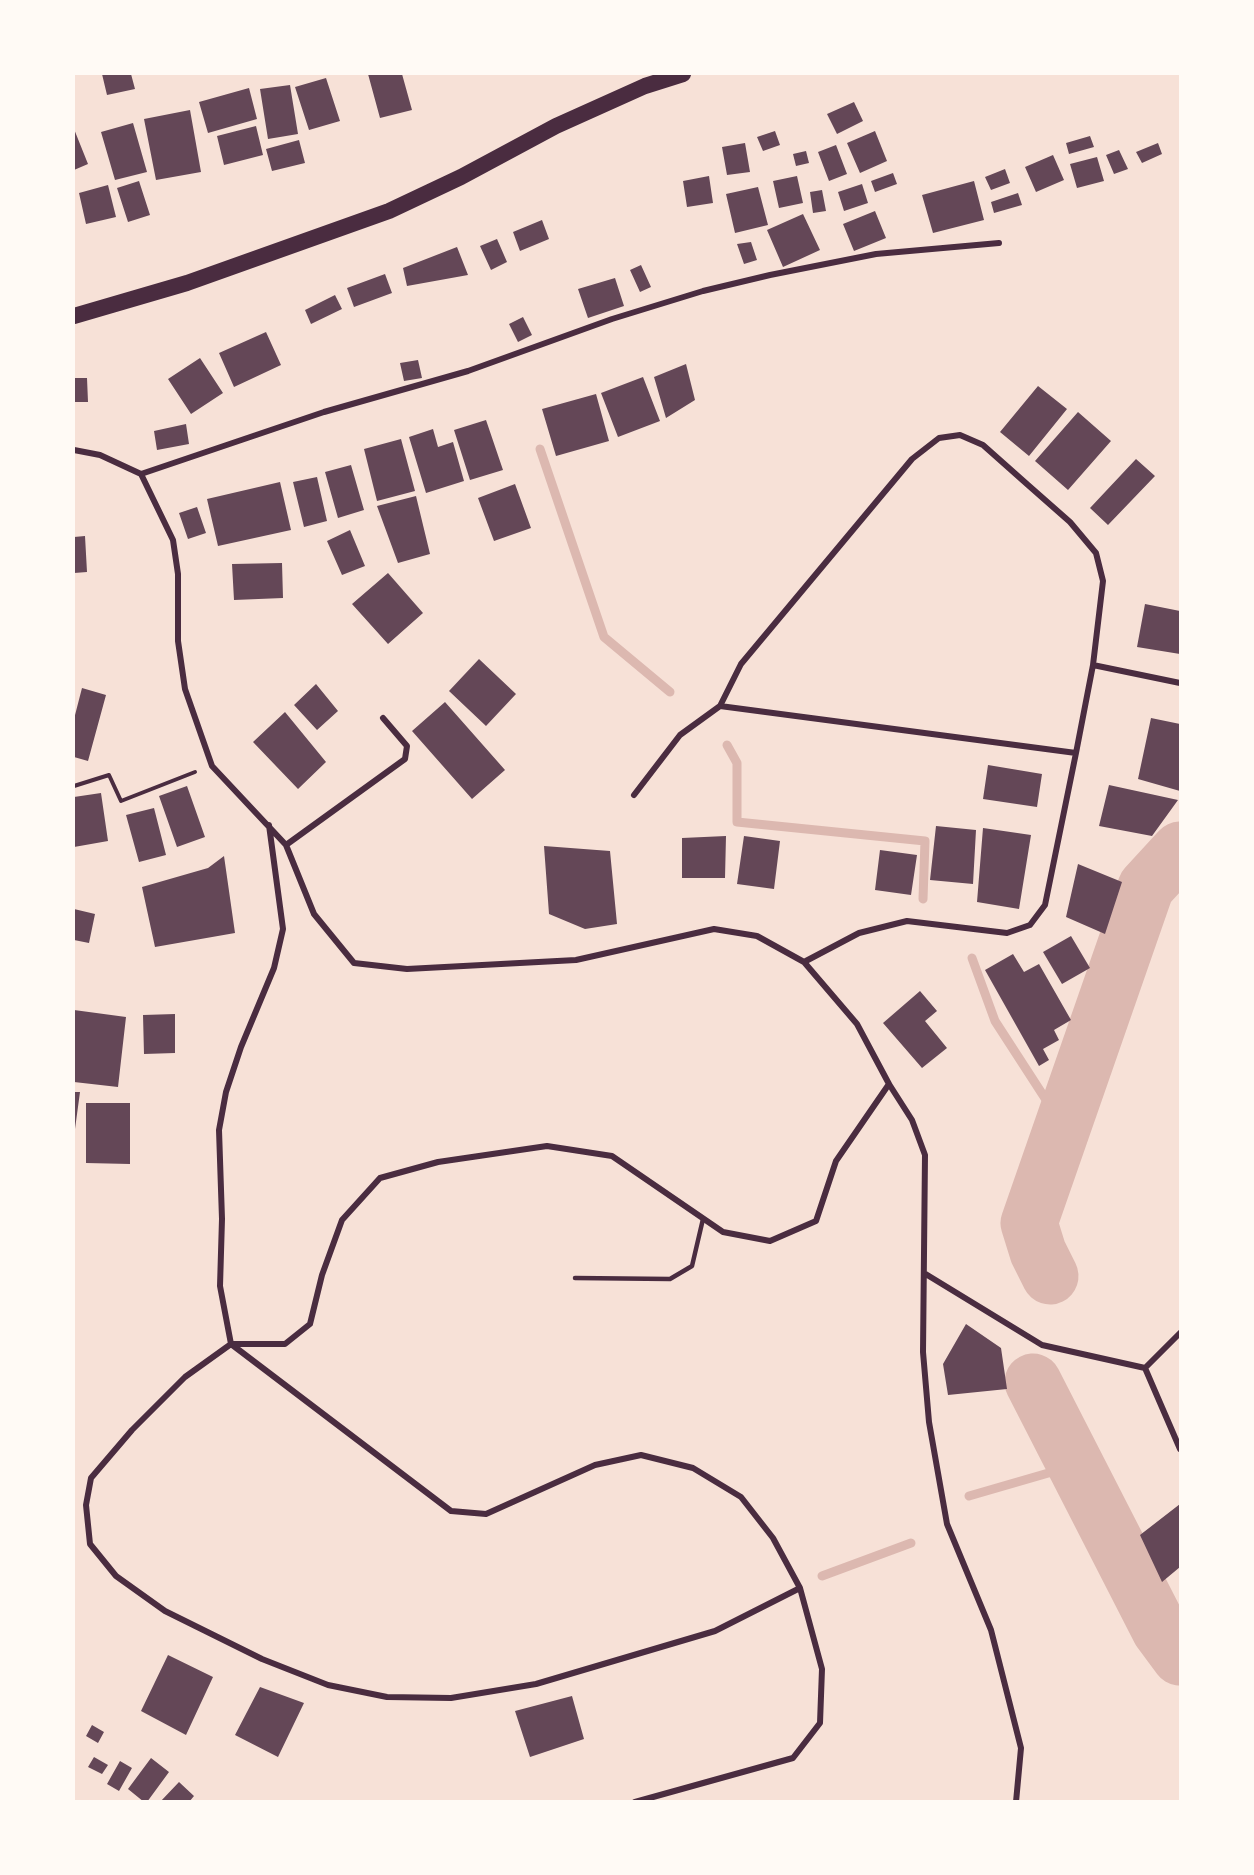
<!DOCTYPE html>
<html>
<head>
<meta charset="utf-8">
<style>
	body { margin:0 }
	#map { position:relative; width:1254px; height:1875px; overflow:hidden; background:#f7e1d7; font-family:Figtree,sans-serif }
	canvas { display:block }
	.frame { position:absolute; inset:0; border:75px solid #fffaf5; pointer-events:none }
</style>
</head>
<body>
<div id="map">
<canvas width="1254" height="1875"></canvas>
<div class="frame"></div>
</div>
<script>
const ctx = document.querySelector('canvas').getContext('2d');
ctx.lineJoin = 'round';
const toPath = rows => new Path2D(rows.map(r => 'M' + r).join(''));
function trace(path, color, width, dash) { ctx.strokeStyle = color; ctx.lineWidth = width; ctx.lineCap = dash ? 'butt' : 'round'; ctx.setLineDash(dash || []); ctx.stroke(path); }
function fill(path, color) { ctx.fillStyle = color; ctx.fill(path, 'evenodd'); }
trace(toPath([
	[540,449,604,637,670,692],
	[727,745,737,763,737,822,925,841,923,899],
	[972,958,995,1021,1063,1126],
	[969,1496,1076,1465],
	[822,1576,911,1543]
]), '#dcb8b0', 9);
trace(toPath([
	[1050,1276,1038,1252,1029,1223,1146,887,1180,850],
	[1033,1382,1160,1630,1180,1657]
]), '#dcb8b0', 57);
fill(toPath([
	[102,74,131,74,135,89,107,95],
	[368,74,402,74,412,110,380,118],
	[326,78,340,121,309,130,295,87],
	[290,85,298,134,268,139,260,89],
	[249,88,257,119,208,133,199,102],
	[854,102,863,121,837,134,827,114],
	[190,110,201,172,156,180,144,119],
	[133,123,147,172,115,180,101,132],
	[256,126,263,155,224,165,217,136],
	[74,129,88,164,74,170],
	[775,131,780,145,763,151,757,137],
	[875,131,887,161,860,173,847,143],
	[1090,136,1094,147,1069,154,1066,143],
	[299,140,305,163,272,171,266,149],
	[745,143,750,172,727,175,722,147],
	[1158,143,1162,154,1142,163,1136,152],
	[836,145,847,174,829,181,818,152],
	[1119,150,1128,169,1114,174,1106,155],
	[806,151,809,163,796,166,793,154],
	[1053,155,1064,180,1036,192,1025,167],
	[1097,157,1104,181,1077,188,1070,164],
	[1005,169,1010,183,991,190,985,177],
	[893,173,897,184,875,192,871,181],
	[709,176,713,203,687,207,683,181],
	[797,176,803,203,779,208,773,181],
	[139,181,150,215,128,222,117,188],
	[974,181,984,220,933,233,922,195],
	[862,184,868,203,844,211,838,192],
	[108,185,116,217,86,224,79,193],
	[758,187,768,225,735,233,726,194],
	[822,190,826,211,813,213,810,192],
	[1018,193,1022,205,994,213,991,202],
	[875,211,886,238,854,251,843,224],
	[803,214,820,250,783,267,767,230],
	[542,220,549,239,520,251,513,232],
	[497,239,507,262,491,270,480,246],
	[751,242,757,260,744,264,737,244],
	[457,247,468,275,407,286,403,268],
	[641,265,651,287,640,292,630,270],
	[385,274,392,293,354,307,347,288],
	[615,278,624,306,588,318,578,289],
	[335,295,342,309,311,324,305,310],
	[523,317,532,335,518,342,509,324],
	[266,332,281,365,234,387,219,353],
	[200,358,223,393,191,414,168,379],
	[418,360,422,378,404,381,400,363],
	[686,364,695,400,666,418,654,377],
	[643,377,660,421,618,437,601,393],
	[74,378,87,378,88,402,74,402],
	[1038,386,1067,409,1029,456,1000,432],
	[596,394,609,441,556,456,542,409],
	[1078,412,1111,441,1068,490,1035,461],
	[486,420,503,470,470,480,454,430],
	[186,424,189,444,157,450,154,431],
	[433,429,438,447,453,442,464,481,426,493,409,437],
	[401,439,415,491,377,501,364,449],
	[1136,459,1155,476,1108,525,1090,508],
	[351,465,364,510,338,518,325,472],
	[317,477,327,521,304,527,293,482],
	[280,482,291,530,218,546,207,499],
	[515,484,531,528,494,541,478,498],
	[416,496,430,554,398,563,377,506],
	[197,507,206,533,188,539,179,513],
	[350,530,365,566,342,575,327,541],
	[85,536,87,572,74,573,74,537],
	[282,563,283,598,234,600,232,564],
	[388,573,423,613,388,644,352,604],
	[1145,604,1180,611,1180,654,1137,647],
	[479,659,516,694,486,726,449,691],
	[316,684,338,711,317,730,294,705],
	[82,688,106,695,88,761,74,757,74,719],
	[445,702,505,770,472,799,412,731],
	[285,712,326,762,298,789,253,742],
	[1151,718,1180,724,1180,791,1138,779],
	[988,765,1042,774,1037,807,983,799],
	[1109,785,1178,800,1152,836,1099,826],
	[187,786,205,837,177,847,159,796],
	[101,793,108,841,74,847,74,797],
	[154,808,166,855,139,862,126,815],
	[936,826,976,830,973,884,930,880],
	[983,828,1031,835,1019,909,977,902],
	[726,836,725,878,682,878,682,838],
	[744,836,780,841,774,889,737,884],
	[544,846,610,851,617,924,585,929,549,914],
	[880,850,917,855,911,895,875,890],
	[224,856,235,933,155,947,142,887,208,868],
	[1078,864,1122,882,1105,934,1066,917],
	[74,909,95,914,89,943,74,940],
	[1071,936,1090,968,1062,984,1043,952],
	[1013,954,1024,972,1039,964,1071,1020,1054,1030,1059,1040,1043,1049,1049,1060,1039,1066,985,970],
	[920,991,937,1011,925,1021,947,1048,922,1068,883,1023],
	[74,1010,126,1017,118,1087,74,1082],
	[175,1014,175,1053,144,1054,143,1015],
	[74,1092,80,1092,75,1129,74,1129],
	[86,1103,130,1103,130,1164,86,1163],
	[966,1324,1001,1348,1007,1389,948,1395,943,1364],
	[1180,1504,1180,1567,1162,1582,1140,1535],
	[168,1655,213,1677,186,1735,141,1711],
	[260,1687,304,1703,278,1757,235,1735],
	[572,1696,584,1739,530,1757,515,1711],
	[92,1725,104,1732,98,1743,86,1736],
	[94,1757,108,1765,102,1774,88,1767],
	[151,1758,169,1772,147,1802,144,1802,128,1789],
	[120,1761,132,1768,119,1791,107,1784],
	[179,1782,194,1796,189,1802,160,1802]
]), '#644757');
trace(toPath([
	[74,786,109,775,121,801,195,772]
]), '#4a2c40', 4);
trace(toPath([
	[575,1278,670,1279,692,1266,703,1219]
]), '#4a2c40', 4.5);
trace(toPath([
	[74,450,100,455,141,474,173,540,178,574,178,641,185,689,212,766,286,845,314,914,354,963,407,969,576,960,714,929,757,936,804,962,857,1024,889,1084,912,1120,925,1155,923,1352,929,1422,947,1524,991,1630,1021,1748,1016,1802],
	[141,474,324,412,468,371,612,319,703,291,770,275,876,254,999,243],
	[1093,665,1180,683],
	[634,795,680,735,720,706],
	[269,825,283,929,274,968,241,1047,226,1092,219,1130,222,1219,220,1286,231,1344,451,1511,486,1514,595,1465,641,1455,693,1468,741,1497,773,1538,800,1588,715,1631,536,1684,451,1698,387,1697,328,1685,262,1659,165,1611,116,1576,90,1544,86,1505,91,1478,132,1430,185,1377,231,1344,285,1344,310,1324,322,1275,342,1220,380,1178,438,1162,547,1146,612,1156,723,1232,770,1241,816,1221,836,1161,889,1084],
	[286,845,405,759,407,746,383,718],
	[804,962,859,933,907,921,1007,933,1030,925,1045,905,1076,753,1093,665,1103,581,1096,553,1070,522,1028,485,983,445,960,435,939,438,912,459,741,664,720,706,1076,753],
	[924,1273,1042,1345,1145,1368,1180,1449],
	[1145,1368,1180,1333],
	[635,1802,793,1758,820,1723,822,1669,800,1588]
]), '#4a2c40', 6);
trace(toPath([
	[74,316,187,283,389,211,461,177,556,126,645,86,683,74]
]), '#4a2c40', 16);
</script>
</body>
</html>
